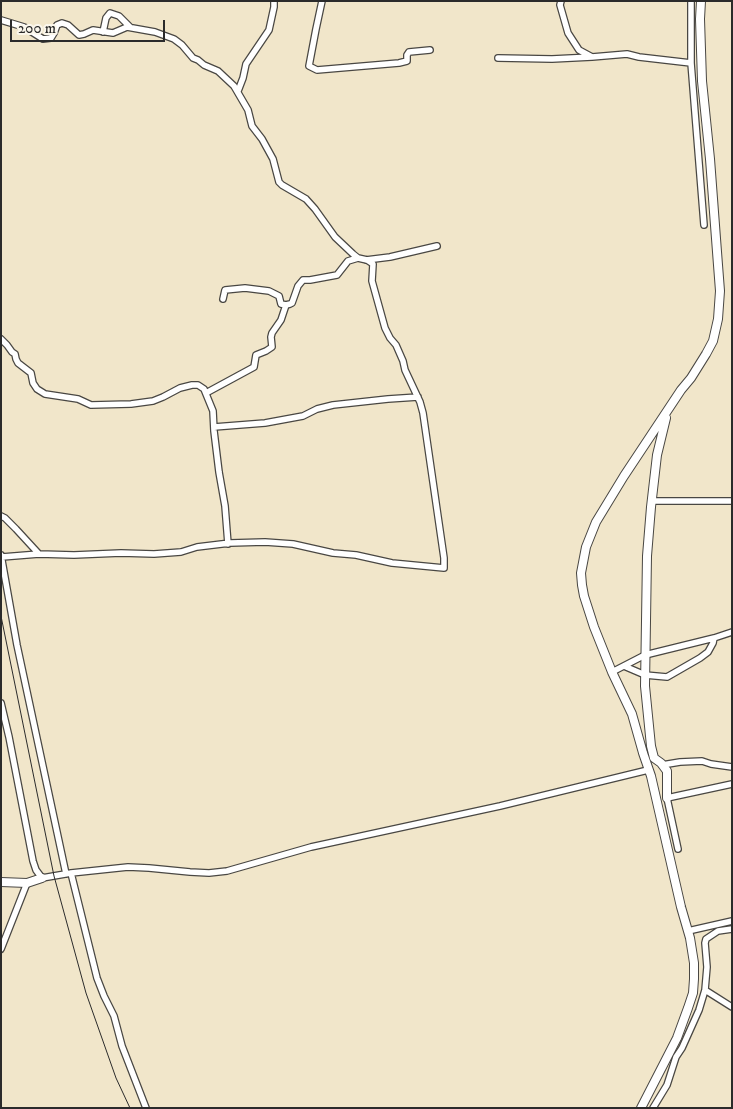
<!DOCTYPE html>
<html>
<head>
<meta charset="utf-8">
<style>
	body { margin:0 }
	#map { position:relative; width:733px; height:1109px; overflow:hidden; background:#f1e6ca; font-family:"IM FELL DW Pica",serif }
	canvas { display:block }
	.frame { position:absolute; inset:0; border:2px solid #2b2b2b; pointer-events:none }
	.scale { position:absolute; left:10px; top:20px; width:155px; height:22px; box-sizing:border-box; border:2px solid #2b2b2b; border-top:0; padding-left:6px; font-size:15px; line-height:18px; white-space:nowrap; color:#2b2b2b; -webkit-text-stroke:4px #fbf7ec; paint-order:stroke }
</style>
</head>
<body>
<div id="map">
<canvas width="733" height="1109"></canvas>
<div class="frame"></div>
<div class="scale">200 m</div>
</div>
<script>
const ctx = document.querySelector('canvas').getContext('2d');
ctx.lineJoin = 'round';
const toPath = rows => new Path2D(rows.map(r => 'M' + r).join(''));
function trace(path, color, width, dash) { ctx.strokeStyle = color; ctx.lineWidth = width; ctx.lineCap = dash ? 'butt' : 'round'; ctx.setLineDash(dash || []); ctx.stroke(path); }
const minor = toPath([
	[322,1,316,29,309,66,317,70,399,63,407,61,407,55,409,52,430,50],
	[561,1,560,5,568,33,579,50,592,57,627,54,639,57,691,63],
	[691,1,691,63,704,225],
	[1,20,24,27,43,39,51,38,54,33,57,25,62,23,68,25,79,35,84,34,93,30,113,33,127,27,155,32,174,39,182,45,193,58,198,60,204,65,218,71,234,86,248,110,252,126,262,139,273,159,279,182,282,185,306,199,315,209,335,237,353,254,358,258,367,260,373,264,372,281,385,328,390,338,396,345,403,361,405,370,420,402,423,413,444,558,444,568,392,563,356,555,333,553,293,544,265,542,230,543,197,547,181,552,154,554,121,553,74,555,39,554,2,557],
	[103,32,106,18,110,13,119,16,130,27],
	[498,58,552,59,592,57],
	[238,91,243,78,246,64,269,30,274,7,274,1],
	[366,260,390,257,437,246],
	[223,299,225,290,245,288,269,291,279,296,281,304,286,305,290,304,292,303,298,286,303,280,310,280,337,275,348,261,358,258],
	[1,339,7,345,12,352,15,354,16,359,18,363,31,373,33,383,37,389,45,394,78,399,91,405,131,404,153,401,163,397,180,388,192,385,198,385,204,389,213,411,214,431,219,472,225,506,228,544],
	[206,393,254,367,256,355,266,351,272,347,271,337,272,333,281,320,286,305],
	[214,427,265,423,303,416,317,409,333,405,388,399,418,397],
	[651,501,732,501],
	[1,516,5,518,16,529,39,554],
	[1,555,17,645,66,874],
	[624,666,645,675,667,677,700,658,708,652,713,643,714,638],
	[612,672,645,655,714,638,732,632],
	[1,703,9,737,33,861,36,870,42,878,71,873,128,867,149,868,190,872,209,873,227,871,311,847,500,806,648,770],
	[662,765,680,762,702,761,711,764,732,767],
	[678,849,667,798,732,784],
	[71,873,97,978,104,996,114,1016,122,1046,146,1108],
	[732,929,718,931,706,939,705,943,707,967,705,990,732,1007],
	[688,931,732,921],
	[1,949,27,883],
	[653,1108,667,1085,676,1057,682,1048,699,1010,705,990]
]);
const tertiary = toPath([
	[666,418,657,455,651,507,647,556,645,686,651,746,654,758,661,763,667,771,667,798],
	[1,882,27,883,42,878],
	[641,1108,677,1038,688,1008,693,993,694,979,694,963,690,938,681,907,651,776,643,753,632,714,612,672,594,627,584,596,582,585,581,573,586,547,596,522,624,476,681,390,691,378,706,354,713,341,718,319,720,291,718,265,710,159,702,81,700,19,701,1]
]);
trace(minor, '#494743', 8);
trace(tertiary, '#494743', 10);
trace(minor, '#fff', 5.5);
trace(tertiary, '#fff', 8);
trace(toPath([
	[1,616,54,876,86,993,116,1078,130,1108]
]), '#2b2b2b', 1);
</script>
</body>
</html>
